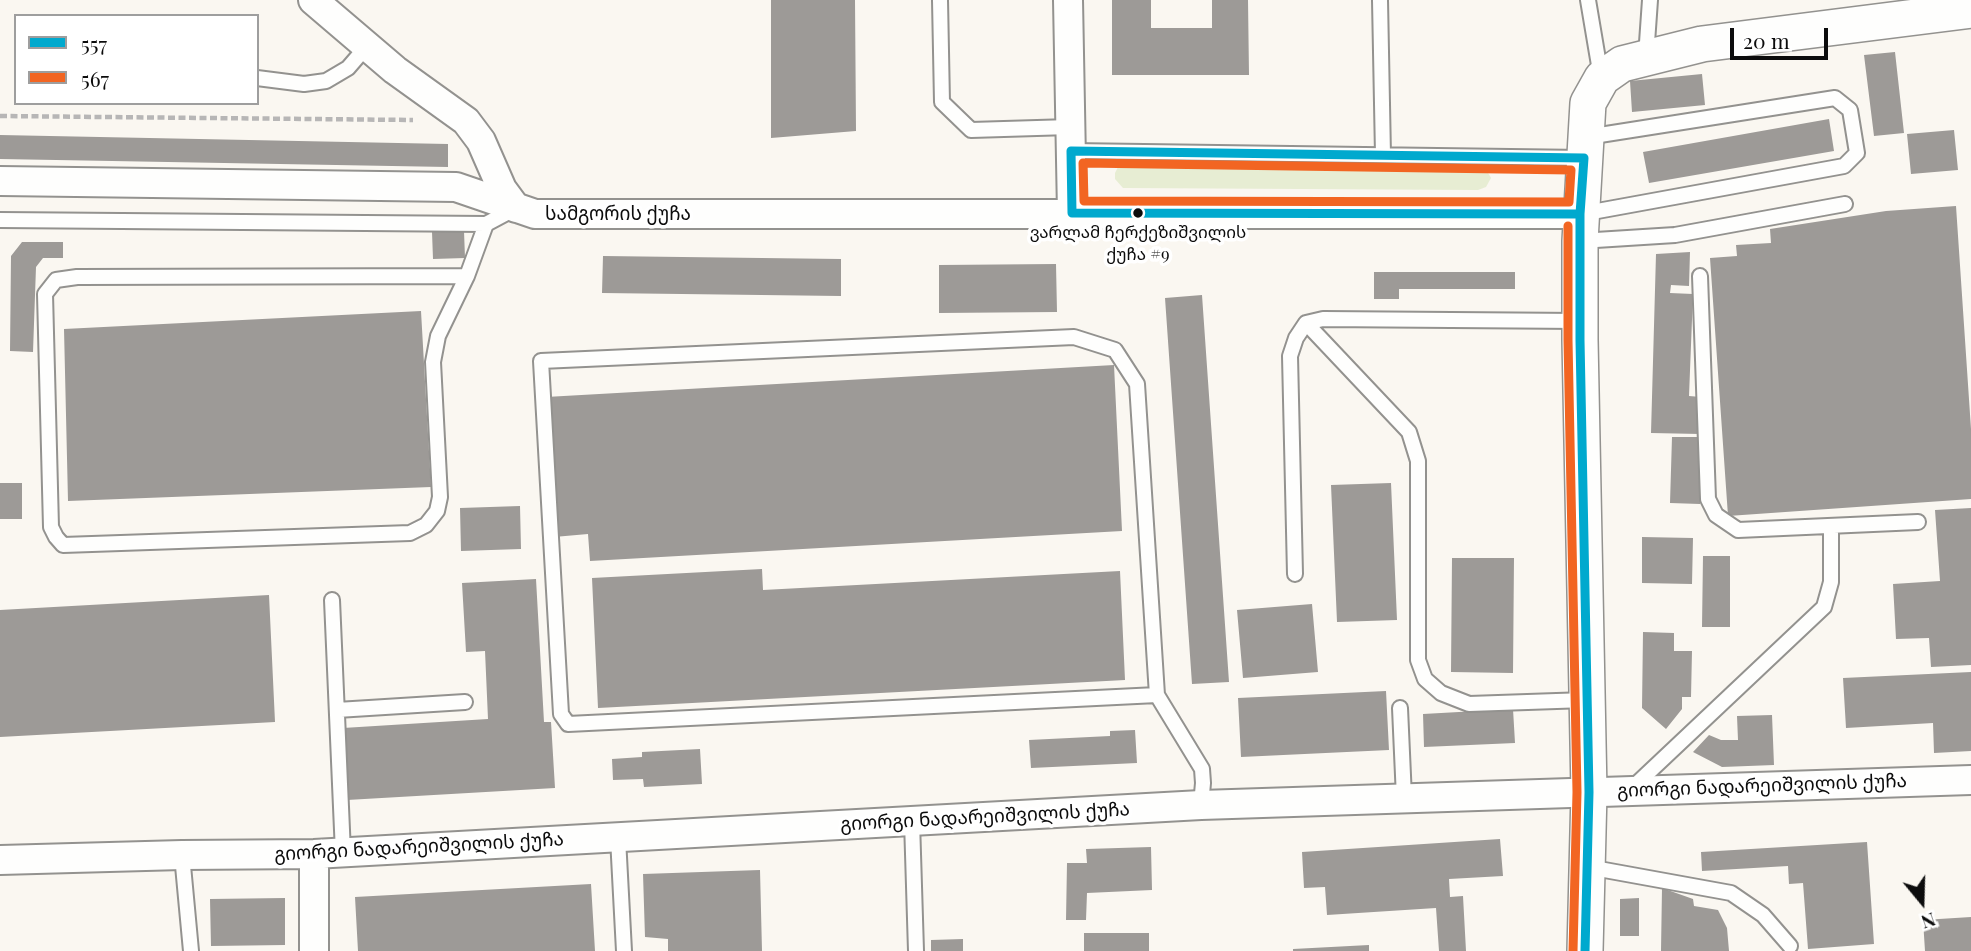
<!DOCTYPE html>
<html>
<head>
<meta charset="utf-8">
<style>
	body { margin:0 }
	#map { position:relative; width:1971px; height:951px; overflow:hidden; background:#faf7f1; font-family:"Playfair Display",serif }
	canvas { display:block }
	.legend { position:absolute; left:14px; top:14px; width:245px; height:91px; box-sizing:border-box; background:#fff; border:2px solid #9e9e9e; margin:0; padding:9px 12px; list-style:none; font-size:21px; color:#0c0c0c }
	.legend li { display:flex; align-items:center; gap:14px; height:35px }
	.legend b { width:35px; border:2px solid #9e9e9e }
	.north { position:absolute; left:1887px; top:867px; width:70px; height:70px; -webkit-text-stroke:5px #fff; paint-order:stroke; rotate:161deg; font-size:19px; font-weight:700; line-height:28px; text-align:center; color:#0c0c0c }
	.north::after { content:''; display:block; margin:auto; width:24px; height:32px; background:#0c0c0c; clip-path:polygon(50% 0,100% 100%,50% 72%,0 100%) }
	.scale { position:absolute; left:1730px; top:28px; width:98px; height:32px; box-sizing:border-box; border:4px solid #0c0c0c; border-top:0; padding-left:9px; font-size:21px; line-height:24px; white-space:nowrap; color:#0c0c0c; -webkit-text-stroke:5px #fff; paint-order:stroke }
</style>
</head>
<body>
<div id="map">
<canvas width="1971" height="951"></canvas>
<ul class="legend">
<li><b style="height:9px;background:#00a9ce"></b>557</li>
<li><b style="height:9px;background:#f26522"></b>567</li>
</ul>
<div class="north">N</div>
<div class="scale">20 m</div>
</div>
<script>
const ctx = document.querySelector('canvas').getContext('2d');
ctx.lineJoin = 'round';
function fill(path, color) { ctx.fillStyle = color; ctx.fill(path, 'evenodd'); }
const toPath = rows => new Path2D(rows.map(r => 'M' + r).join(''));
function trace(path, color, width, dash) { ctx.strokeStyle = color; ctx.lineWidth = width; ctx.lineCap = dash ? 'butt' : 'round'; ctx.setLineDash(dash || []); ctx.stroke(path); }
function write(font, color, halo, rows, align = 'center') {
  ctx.font = font + ' "Playfair Display","Noto Sans Georgian",serif'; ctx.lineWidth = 7; ctx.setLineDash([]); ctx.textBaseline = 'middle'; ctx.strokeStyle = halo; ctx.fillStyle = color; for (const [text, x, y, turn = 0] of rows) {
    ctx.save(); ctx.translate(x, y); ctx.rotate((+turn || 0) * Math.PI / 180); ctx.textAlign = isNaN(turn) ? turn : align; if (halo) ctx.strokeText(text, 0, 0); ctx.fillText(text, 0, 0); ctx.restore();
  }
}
fill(toPath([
	[1127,164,1481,168,1487,171,1491,178,1486,187,1478,190,1123,188,1115,179,1115,173,1118,167]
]), '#e7edd3');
fill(toPath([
	[771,0,855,0,856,131,771,138],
	[1112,0,1151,0,1151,28,1212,28,1212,0,1248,0,1249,75,1112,75],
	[1895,52,1904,133,1874,136,1864,55],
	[1702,74,1705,105,1632,112,1630,81],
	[1829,119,1834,151,1649,183,1643,152],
	[1954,130,1958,170,1911,174,1907,134],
	[0,135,448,144,448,167,0,159],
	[1956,206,1971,429,1971,499,1728,516,1710,258,1737,256,1736,245,1771,243,1770,229,1886,211],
	[464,231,465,258,433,259,432,232],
	[22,242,63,242,63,258,43,258,36,267,33,352,10,351,11,256],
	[1690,252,1689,286,1671,285,1670,293,1693,294,1689,396,1701,397,1700,434,1651,433,1656,254],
	[603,256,841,259,841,296,602,293],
	[1056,264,1057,312,939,313,939,265],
	[1374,272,1515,272,1515,289,1399,289,1399,299,1374,299],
	[1202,295,1229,682,1192,684,1165,298],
	[421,311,431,487,68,501,64,329],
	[1114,365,1122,531,590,561,588,534,554,537,546,397],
	[1672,437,1702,437,1700,504,1670,503],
	[0,483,22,483,22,519,0,519],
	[1391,483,1397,620,1337,622,1331,485],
	[520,506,521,549,461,551,460,508],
	[1971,508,1971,665,1931,667,1929,638,1896,639,1893,584,1940,581,1935,510],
	[1642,537,1693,538,1692,584,1642,583],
	[1703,556,1730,556,1730,627,1702,627],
	[1452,558,1514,558,1513,673,1451,672],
	[762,569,763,590,1120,571,1125,680,598,708,592,578],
	[536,579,544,722,551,722,555,788,347,800,343,728,488,719,485,651,466,652,462,583],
	[269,595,275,722,0,737,0,610],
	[1312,604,1318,672,1243,678,1237,610],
	[1643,632,1674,633,1674,651,1692,651,1691,697,1682,697,1682,709,1666,729,1642,708],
	[1971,672,1971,751,1934,753,1933,723,1846,728,1843,678],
	[1386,691,1389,750,1241,757,1238,698],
	[1513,709,1515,743,1424,747,1423,714],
	[1772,715,1774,765,1722,767,1693,752,1709,735,1721,740,1738,740,1737,716],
	[1135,730,1137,763,1031,768,1029,740,1110,736,1110,731],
	[700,749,702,784,644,787,643,779,613,780,612,759,642,757,642,752],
	[1500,839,1503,876,1449,879,1450,897,1463,896,1466,951,1439,951,1436,908,1327,915,1325,887,1304,888,1302,852],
	[1867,842,1874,944,1808,949,1803,883,1789,884,1788,866,1702,871,1701,852],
	[1151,847,1152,890,1087,893,1086,920,1066,920,1067,863,1087,863,1086,849],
	[760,870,762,951,668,951,668,939,645,937,643,874],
	[591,884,595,951,358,951,355,897],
	[1662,888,1693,899,1694,906,1718,910,1727,928,1729,951,1661,951],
	[285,898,285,945,211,946,210,899],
	[1639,898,1639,936,1620,936,1620,899],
	[1971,917,1971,951,1925,951,1923,920],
	[1084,933,1149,933,1149,951,1084,951],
	[963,939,963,951,931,951,931,940],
	[1369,945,1369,951,1293,951,1293,949]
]), '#9d9a97');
const service = toPath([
	[940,0,942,102,971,130,1070,127],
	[1380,0,1383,155],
	[1588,0,1601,77],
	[1646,57,1650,0],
	[257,78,304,84,326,81,348,68,367,46],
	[1071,151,1584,158],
	[1581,214,1844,166,1857,153,1850,110,1835,98,1587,137],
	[0,220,486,224,516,208],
	[1580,241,1675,235,1845,204],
	[467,276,77,277,56,280,45,294,51,527,56,537,63,545,410,533,426,525,437,511,440,497,433,362,438,336,467,276,486,224],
	[1700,276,1708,499,1716,515,1738,530,1918,522],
	[1306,323,1409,432,1418,461,1418,660,1425,679,1441,693,1469,704,1586,700],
	[1295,574,1290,356,1296,338,1306,323,1323,319,1580,321],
	[332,600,343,853],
	[1157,695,568,724,561,714,541,361,1074,337,1115,350,1137,384,1157,695,1202,769,1203,783,1201,805],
	[1400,708,1404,798],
	[337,710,465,702],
	[1630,790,1824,607,1831,582,1831,527],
	[912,821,916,951],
	[618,838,624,951],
	[182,855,191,951],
	[1588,867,1731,893,1763,915,1790,946]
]);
const minor = toPath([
	[313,0,395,70,466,121,481,141,502,189,516,208],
	[1068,0,1072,213],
	[0,181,456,187,535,214,1580,214],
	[314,854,314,951],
	[0,860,182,855,314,854,1201,805,1971,780]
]);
const tertiary = toPath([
	[1585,951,1589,792,1580,340,1580,241,1588,103,1602,78,1622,64,1702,44,1971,10]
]);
trace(service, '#93928f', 18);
trace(minor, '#93928f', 32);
trace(tertiary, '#93928f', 38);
trace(toPath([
	[0,116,413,120]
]), '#b7b6b6', 4.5, [7, 3.5]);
trace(service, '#fefefd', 14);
trace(minor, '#fefefd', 28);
trace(tertiary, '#fefefd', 35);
trace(toPath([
	[1071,151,1584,158,1580,214,1072,213,1071,151],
	[1580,214,1580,340,1589,792,1585,951]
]), '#00a9ce', 9);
trace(toPath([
	[1083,163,1571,170,1569,202,1084,201,1083,163],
	[1568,226,1568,340,1577,792,1573,951]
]), '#f26522', 9);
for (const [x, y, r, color] of [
	[1138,213,6,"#0c0c0c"]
]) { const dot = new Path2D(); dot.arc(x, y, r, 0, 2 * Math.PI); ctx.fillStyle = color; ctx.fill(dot); trace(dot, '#fff', 2.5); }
write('17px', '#0c0c0c', '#fff', [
	["ვარლამ ჩერქეზიშვილის",1138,233],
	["ქუჩა #9",1138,255]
]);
write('19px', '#0c0c0c', '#fff', [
	["სამგორის ქუჩა",618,214],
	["გიორგი ნადარეიშვილის ქუჩა",1762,786,-2],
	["გიორგი ნადარეიშვილის ქუჩა",985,817,-3],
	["გიორგი ნადარეიშვილის ქუჩა",419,847,-3]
]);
</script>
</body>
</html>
